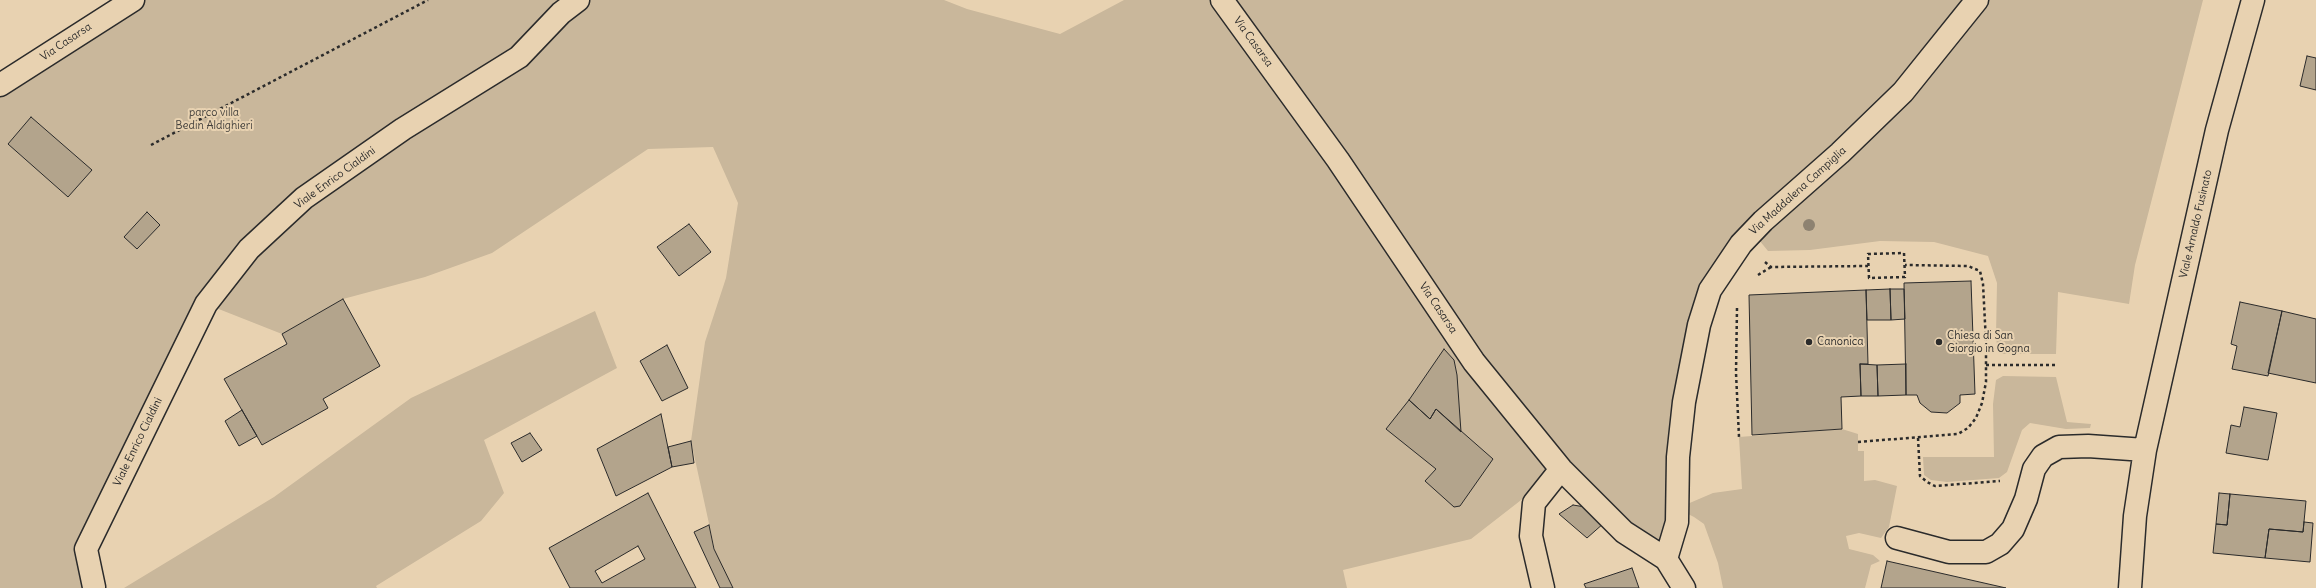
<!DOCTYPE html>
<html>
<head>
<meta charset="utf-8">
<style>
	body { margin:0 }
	canvas { display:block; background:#e8d2b1 }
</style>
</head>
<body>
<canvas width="2316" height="588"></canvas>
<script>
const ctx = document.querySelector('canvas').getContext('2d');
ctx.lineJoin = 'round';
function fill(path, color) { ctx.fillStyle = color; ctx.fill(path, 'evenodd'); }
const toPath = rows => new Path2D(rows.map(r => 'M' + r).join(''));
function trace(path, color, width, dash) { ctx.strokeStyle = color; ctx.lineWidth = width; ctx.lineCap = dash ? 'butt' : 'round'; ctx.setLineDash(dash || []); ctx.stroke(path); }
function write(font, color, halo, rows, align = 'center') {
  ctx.font = font + ' Delius,sans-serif'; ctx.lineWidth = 4; ctx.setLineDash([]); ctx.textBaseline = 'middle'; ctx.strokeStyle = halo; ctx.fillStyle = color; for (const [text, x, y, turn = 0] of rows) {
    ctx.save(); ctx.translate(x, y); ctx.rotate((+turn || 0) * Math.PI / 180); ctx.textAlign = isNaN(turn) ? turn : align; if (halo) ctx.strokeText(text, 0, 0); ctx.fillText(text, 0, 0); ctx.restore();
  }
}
fill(toPath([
	[133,0,944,0,967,9,1060,34,1124,0,2203,0,2135,265,2129,304,2058,292,2056,354,2003,354,1997,346,1996,335,1997,283,1988,256,1934,242,1880,241,1810,250,1768,251,1759,240,1710,290,1678,508,1713,493,1742,489,1739,437,1842,429,1858,434,1858,451,1864,451,1864,481,1875,480,1897,486,1889,527,1881,538,1859,533,1846,536,1849,549,1873,555,1880,561,1871,565,1865,588,1723,588,1718,563,1704,524,1694,517,1678,509,1666,559,1561,469,1471,539,1343,570,1347,588,723,588,691,441,705,342,726,278,738,203,713,147,648,149,492,253,425,277,343,299,282,334,206,304,86,548,97,588,0,588,0,85],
	[595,311,617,368,484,440,504,493,481,521,376,586,377,588,124,588,274,497,411,398],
	[2003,376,2056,377,2067,422,2091,424,2090,428,2066,429,2030,423,2022,430,2007,472,1999,478,1947,482,1931,480,1924,475,1923,457,1994,457,1993,404,1996,380]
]), '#c9b79b');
const building = toPath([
	[2307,56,2316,58,2316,90,2300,86,2307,56],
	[31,117,92,170,68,197,8,144,31,117],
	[147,212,160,225,137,249,124,237,147,212],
	[689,224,711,252,679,276,657,247,689,224],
	[1971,281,1975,394,1960,395,1960,403,1947,413,1931,412,1920,403,1917,395,1906,395,1904,283,1971,281],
	[1890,289,1891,320,1867,320,1866,290,1890,289],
	[1890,289,1904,289,1905,319,1891,320,1890,289],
	[1866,290,1868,364,1860,364,1861,396,1841,397,1842,429,1752,435,1749,295,1866,290],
	[343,299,380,366,323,399,328,408,262,445,224,379,287,344,282,334,343,299],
	[2240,302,2282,311,2268,376,2232,369,2237,346,2231,344,2240,302],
	[2282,311,2316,319,2316,383,2268,373,2282,311],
	[667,345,688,388,662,401,640,361,667,345],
	[1444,349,1454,360,1457,375,1461,432,1436,409,1430,419,1409,400,1444,349],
	[1860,364,1877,365,1878,396,1861,396,1860,364],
	[1906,364,1906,395,1878,396,1877,365,1906,364],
	[1409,400,1430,419,1436,409,1493,459,1460,506,1454,507,1425,481,1436,469,1386,429,1409,400],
	[2244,407,2277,413,2268,460,2226,453,2231,425,2240,427,2244,407],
	[242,410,257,436,239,446,225,421,242,410],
	[661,414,672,467,616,496,597,449,661,414],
	[530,433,542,450,522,462,511,443,530,433],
	[691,441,694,463,672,467,668,447,691,441],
	[648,493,696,588,570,588,549,548,648,493],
	[2219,493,2230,494,2227,525,2216,524,2219,493],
	[2230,494,2306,501,2303,532,2269,529,2265,558,2213,553,2216,524,2227,525,2230,494],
	[1573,505,1585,507,1604,523,1587,538,1559,514,1573,505],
	[2304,522,2313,523,2310,562,2265,558,2269,529,2303,532,2304,522],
	[709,525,714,549,733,588,720,588,694,532,709,525],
	[638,546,645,559,602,583,595,571,638,546],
	[1887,561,2006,588,1881,588,1887,561],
	[1632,568,1639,588,1586,588,1584,584,1632,568]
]);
fill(building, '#b3a48c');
trace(building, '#2b2b2b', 1);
const minor = toPath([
	[1222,0,1338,160,1474,362,1561,469,1624,532,1666,559,1684,588],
	[0,85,133,0],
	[1897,538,1949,552,1986,552,2000,544,2013,529,2026,499,2034,469,2043,456,2059,447,2088,446,2145,450],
	[1666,559,1677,522,1678,457,1684,402,1699,325,1710,290,1741,244,1763,221,1840,153,1903,92,1977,0],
	[94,587,86,549,206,304,249,249,304,198,403,129,519,57,561,13,578,0],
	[1543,588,1531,536,1534,503,1561,469],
	[2130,588,2135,516,2145,450,2217,130,2253,0]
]);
trace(minor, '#2b2b2b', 25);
trace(toPath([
	[151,145,428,0],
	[1904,253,1905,277,1869,278,1868,254,1904,253],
	[1765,262,1771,267,1868,266],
	[1758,275,1771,267],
	[1737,308,1736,373,1739,437],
	[1986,365,2056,365],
	[1918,438,1920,476,1927,482,1935,486,2000,481],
	[1858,442,1958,434,1968,428,1976,418,1982,403,1986,382,1986,342,1983,284,1980,271,1968,266,1905,265]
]), '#2b2b2b', 2.5, [3, 3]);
trace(minor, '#e8d2b1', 22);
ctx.fillStyle = '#8d8271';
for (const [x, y] of [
	[1809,225]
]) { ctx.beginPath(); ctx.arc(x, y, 6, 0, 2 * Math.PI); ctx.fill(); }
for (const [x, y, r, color] of [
	[1809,342,4,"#2b2b2b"],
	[1939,342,4,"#2b2b2b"]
]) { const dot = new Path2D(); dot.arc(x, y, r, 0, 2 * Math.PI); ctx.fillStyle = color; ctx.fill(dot); trace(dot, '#e8d2b1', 1.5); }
write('11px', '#2b2b2b', '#e8d2b1', [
	["Via Casarsa",66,42,-34],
	["Via Casarsa",1253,42,54],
	["Viale Enrico Cialdini",335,178,-36],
	["Via Maddalena Campiglia",1798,191,-42],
	["Viale Arnaldo Fusinato",2196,224,-77],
	["Via Casarsa",1438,308,56],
	["Viale Enrico Cialdini",138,442,-64]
]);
write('11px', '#43403c', '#e8d2b1', [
	["parco villa",214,113],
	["Bedin Aldighieri",214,126]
]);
write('11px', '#2b2b2b', '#e8d2b1', [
	["Chiesa di San",1947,336],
	["Giorgio in Gogna",1947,349],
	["Canonica",1817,342]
], 'left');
</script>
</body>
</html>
